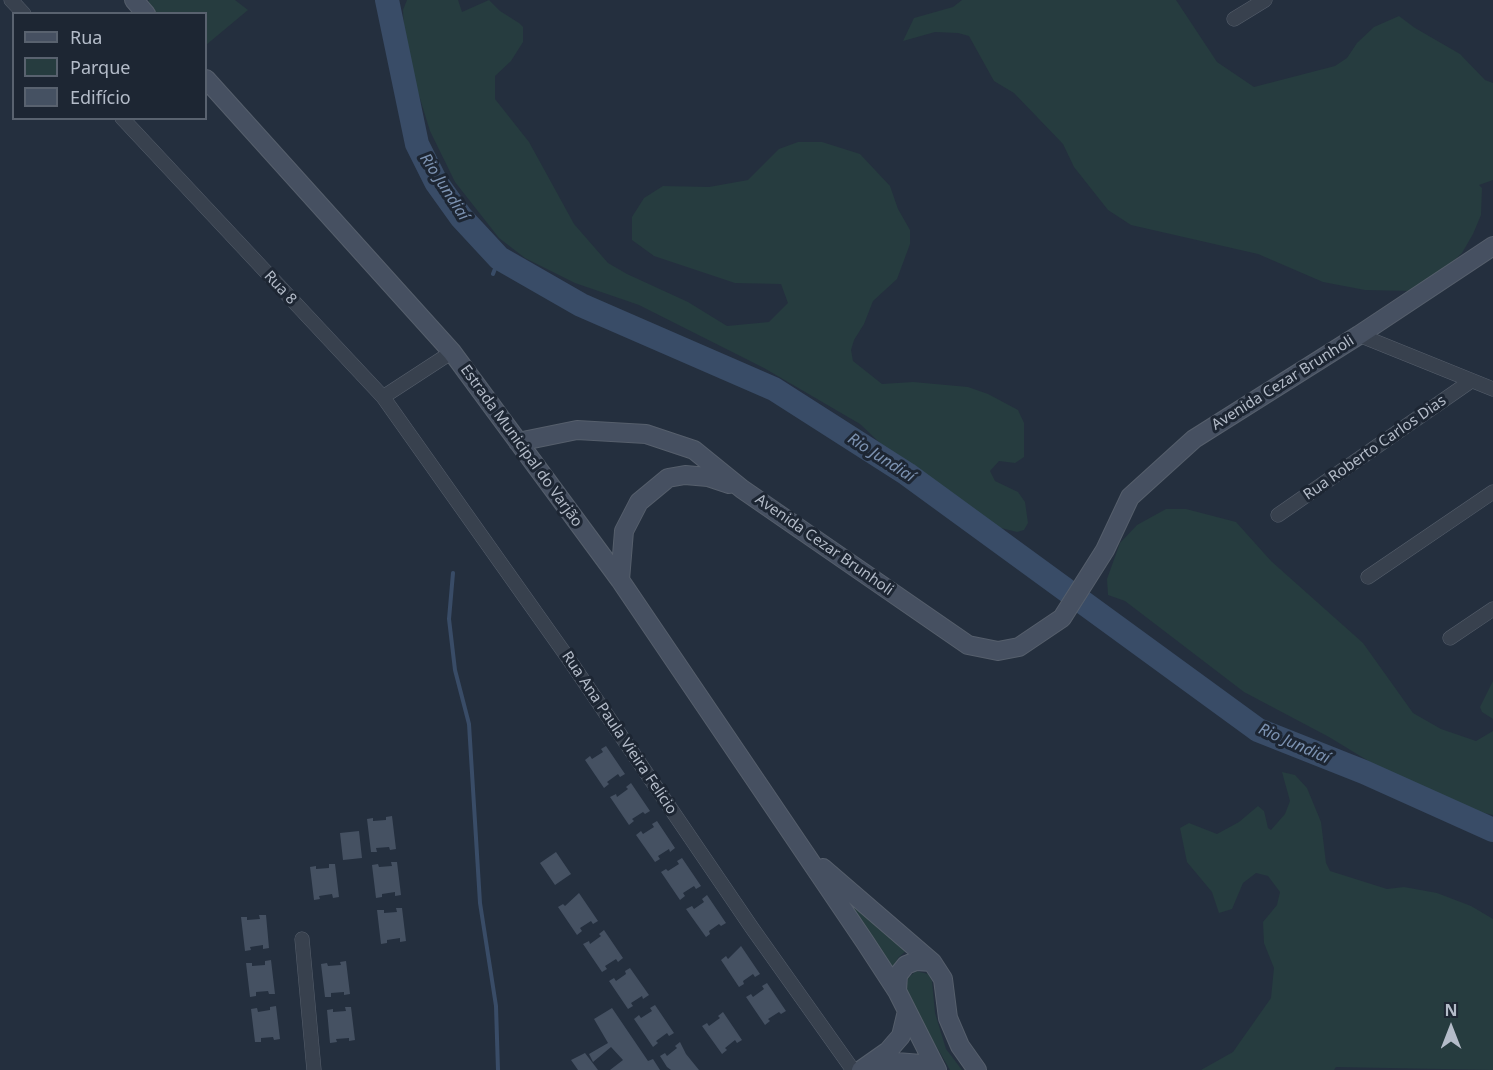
<!DOCTYPE html>
<html>
<head>
<meta charset="utf-8">
<style>
	body { margin:0 }
	#map { position:relative; width:1493px; height:1070px; overflow:hidden; background:#242f3e; font-family:"Noto Sans",sans-serif }
	canvas { display:block }
	.legend { position:absolute; left:12px; top:12px; width:195px; height:108px; box-sizing:border-box; background:#1d2633; border:2px solid #59626f; margin:0; padding:8px 10px; list-style:none; font-size:18px; color:#b4bcc9 }
	.legend li { display:flex; align-items:center; gap:12px; height:30px }
	.legend b { width:30px; border:2px solid #59626f }
	.north { position:absolute; left:1421px; top:998px; width:60px; height:60px; -webkit-text-stroke:4px #1d2633; paint-order:stroke; rotate:0deg; font-size:16px; font-weight:700; line-height:24px; text-align:center; color:#b4bcc9 }
	.north::after { content:''; display:block; margin:auto; width:21px; height:27px; background:#b4bcc9; clip-path:polygon(50% 0,100% 100%,50% 72%,0 100%) }
</style>
</head>
<body>
<div id="map">
<canvas width="1493" height="1070"></canvas>
<ul class="legend">
<li><b style="height:8px;background:#465061"></b>Rua</li>
<li><b style="height:16px;background:#263c3f"></b>Parque</li>
<li><b style="height:16px;background:#455162"></b>Edifício</li>
</ul>
<div class="north">N</div>
</div>
<script>
const ctx = document.querySelector('canvas').getContext('2d');
ctx.lineJoin = 'round';
function fill(path, color) { ctx.fillStyle = color; ctx.fill(path, 'evenodd'); }
const toPath = rows => new Path2D(rows.map(r => 'M' + r).join(''));
function trace(path, color, width, dash) { ctx.strokeStyle = color; ctx.lineWidth = width; ctx.lineCap = dash ? 'butt' : 'round'; ctx.setLineDash(dash || []); ctx.stroke(path); }
function write(font, color, halo, rows, align = 'center') {
  ctx.font = font + ' "Noto Sans",sans-serif'; ctx.lineWidth = 6; ctx.setLineDash([]); ctx.textBaseline = 'middle'; ctx.strokeStyle = halo; ctx.fillStyle = color; for (const [text, x, y, turn = 0] of rows) {
    ctx.save(); ctx.translate(x, y); ctx.rotate((+turn || 0) * Math.PI / 180); ctx.textAlign = isNaN(turn) ? turn : align; if (halo) ctx.strokeText(text, 0, 0); ctx.fillText(text, 0, 0); ctx.restore();
  }
}
fill(toPath([
	[149,0,235,0,248,10,206,45,206,14,154,13,148,7],
	[407,0,458,0,462,12,489,0,500,11,519,23,523,27,523,42,511,61,495,76,495,99,529,142,574,224,608,263,627,274,688,302,727,326,769,322,788,303,781,284,735,283,654,256,632,240,632,217,644,198,663,186,709,187,748,180,779,149,798,142,822,142,860,154,890,186,898,209,910,230,910,244,897,279,873,301,864,324,854,340,851,350,853,361,882,384,913,382,968,387,988,394,1018,410,1024,423,1024,457,1015,463,999,461,990,471,995,481,1018,492,1025,502,1028,523,1024,530,1017,532,993,526,938,498,860,424,764,368,639,305,575,283,525,258,499,238,455,182,430,131,413,76,404,34,403,10],
	[962,0,1176,0,1217,62,1254,87,1335,66,1347,58,1357,43,1374,27,1399,16,1415,28,1460,54,1485,80,1493,83,1493,180,1479,185,1482,188,1481,215,1473,234,1462,253,1430,283,1411,291,1365,290,1323,282,1258,254,1131,225,1108,210,1074,167,1063,144,1014,93,994,81,969,36,958,33,935,32,903,41,914,18,953,7],
	[1166,509,1186,509,1236,522,1271,561,1363,643,1413,713,1441,729,1476,741,1493,731,1493,815,1480,812,1403,782,1329,737,1244,692,1125,601,1108,595,1107,579,1120,543,1137,525],
	[1493,681,1493,719,1482,712,1480,707],
	[1282,772,1295,775,1307,788,1321,822,1326,863,1330,871,1387,889,1404,887,1437,893,1471,906,1493,919,1493,1070,1336,1067,1334,1070,1201,1070,1233,1052,1271,998,1274,968,1264,943,1263,922,1277,905,1280,892,1268,876,1256,873,1243,883,1232,909,1219,913,1212,892,1187,862,1180,828,1189,823,1217,834,1239,822,1258,806,1264,811,1268,828,1271,830,1285,814,1290,801],
	[839,894,910,947,898,958,892,969],
	[916,971,928,974,932,981,935,1013,946,1049,962,1070,950,1070,905,992,908,978]
]), '#263c3f');
trace(toPath([
	[493,274,499,258],
	[453,573,449,619,455,670,469,724,480,903,496,1006,498,1070],
	[1483,824,1493,823]
]), '#394c67', 4);
trace(toPath([
	[387,0,417,144,436,182,461,217,499,258,581,305,774,389,907,474,1258,730,1364,772,1493,830]
]), '#394c67', 24);
fill(toPath([
	[606,746,625,774,620,777,618,774,607,782,609,784,604,788,585,760,590,756,592,759,603,752,601,749],
	[631,783,650,811,645,814,643,812,632,819,634,821,629,825,610,797,616,794,617,797,628,789,626,787],
	[392,816,396,849,390,850,389,847,376,848,377,852,371,852,367,819,373,818,373,821,386,820,386,817],
	[657,821,675,848,670,852,669,849,658,856,660,859,655,862,636,835,641,831,643,834,654,827,652,824],
	[359,831,362,858,343,860,340,833],
	[556,852,571,874,555,885,540,863],
	[682,858,701,886,696,889,694,886,683,893,685,896,680,900,661,872,666,869,668,871,679,864,677,861],
	[391,862,397,862,401,895,395,896,395,892,382,894,382,897,376,898,372,865,378,864,379,867,392,866],
	[329,864,335,864,339,897,333,898,332,894,319,896,320,899,314,900,310,867,316,866,316,869,329,868],
	[579,893,598,921,593,924,591,921,580,928,582,931,577,935,558,907,563,904,565,906],
	[707,895,726,923,721,926,719,924,709,931,710,934,706,937,686,909,692,906,694,909,704,902,702,899],
	[396,908,402,908,406,941,400,942,400,938,387,940,387,943,381,944,377,910,384,910,384,913,397,912],
	[259,915,266,915,269,948,263,949,263,945,250,947,251,950,245,951,241,917,247,917,247,920,260,919],
	[604,930,623,958,618,962,616,959,605,966,607,969,602,972,583,944,589,941,590,944,601,936,599,934],
	[741,946,760,974,755,977,753,974,743,981,744,984,739,987,721,960,726,956,728,959],
	[271,960,275,994,269,994,268,991,256,992,256,996,250,997,246,963,252,963,252,966,265,965,265,961],
	[346,961,350,994,344,995,344,992,331,993,331,997,325,997,321,964,327,963,328,966,341,965,340,962],
	[630,968,649,995,643,999,642,996,631,1003,633,1006,628,1009,609,981,614,978,616,981,626,974,625,971],
	[767,983,786,1011,781,1014,779,1012,768,1019,770,1021,765,1025,746,997,751,994,753,997,764,989,762,986],
	[655,1005,674,1033,669,1036,667,1033,656,1041,658,1043,653,1047,634,1019,639,1015,641,1018,652,1011,650,1008],
	[276,1006,280,1039,274,1040,273,1037,261,1038,261,1042,255,1042,251,1009,257,1008,258,1012,270,1010,270,1007],
	[345,1007,351,1007,355,1040,349,1041,349,1038,336,1039,337,1042,330,1043,327,1010,333,1009,333,1012,346,1011],
	[612,1008,648,1061,653,1059,660,1070,610,1070,623,1060,611,1047,593,1062,589,1054,608,1043,594,1019],
	[723,1012,742,1040,737,1043,735,1040,725,1048,727,1050,722,1054,702,1026,707,1023,709,1026,720,1018,718,1016],
	[680,1042,686,1054,699,1070,671,1070,667,1067,660,1056,665,1053,667,1056,677,1048,675,1046],
	[585,1053,595,1066,598,1070,578,1070,571,1060]
]), '#455162');
const minor = toPath([
	[11,0,24,14],
	[1234,19,1265,0],
	[122,118,383,397,452,352],
	[1359,335,1493,389],
	[383,397,568,658,752,928,853,1070],
	[1278,515,1471,381],
	[1368,577,1493,492],
	[1450,638,1493,609],
	[302,939,314,1070]
]);
const secondary = toPath([
	[134,0,146,14],
	[206,79,452,352,620,580,865,942,897,991,937,1070],
	[518,442,577,430,646,434,694,450,742,489,968,645,998,651,1019,647,1062,618,1105,550,1130,497,1194,439,1359,335,1493,246],
	[620,580,624,531,639,502,668,478,685,475,708,477,729,484],
	[823,868,932,962,943,979,948,1018,960,1046,977,1070],
	[897,991,898,975,906,965,916,961,932,962],
	[861,1070,888,1051,901,1036,907,1011],
	[880,1070,896,1062,934,1065]
]);
trace(minor, '#565f6c', 15);
trace(secondary, '#565f6c', 20);
trace(minor, '#38414e', 14);
trace(secondary, '#465061', 18);
write('15px', '#b4bcc9', '#1d2633', [
	["Rua 8",280,288,47],
	["Avenida Cezar Brunholi",1283,383,-32],
	["Estrada Municipal do Varjão",521,446,54],
	["Rua Roberto Carlos Dias",1375,448,-35],
	["Avenida Cezar Brunholi",824,545,35],
	["Rua Ana Paula Vieira Felicio",619,733,56]
]);
write('italic 16px', '#7c92b1', '#1d2633', [
	["Rio Jundiaí",444,187,57],
	["Rio Jundiaí",881,458,33],
	["Rio Jundiaí",1294,744,24]
]);
</script>
</body>
</html>
